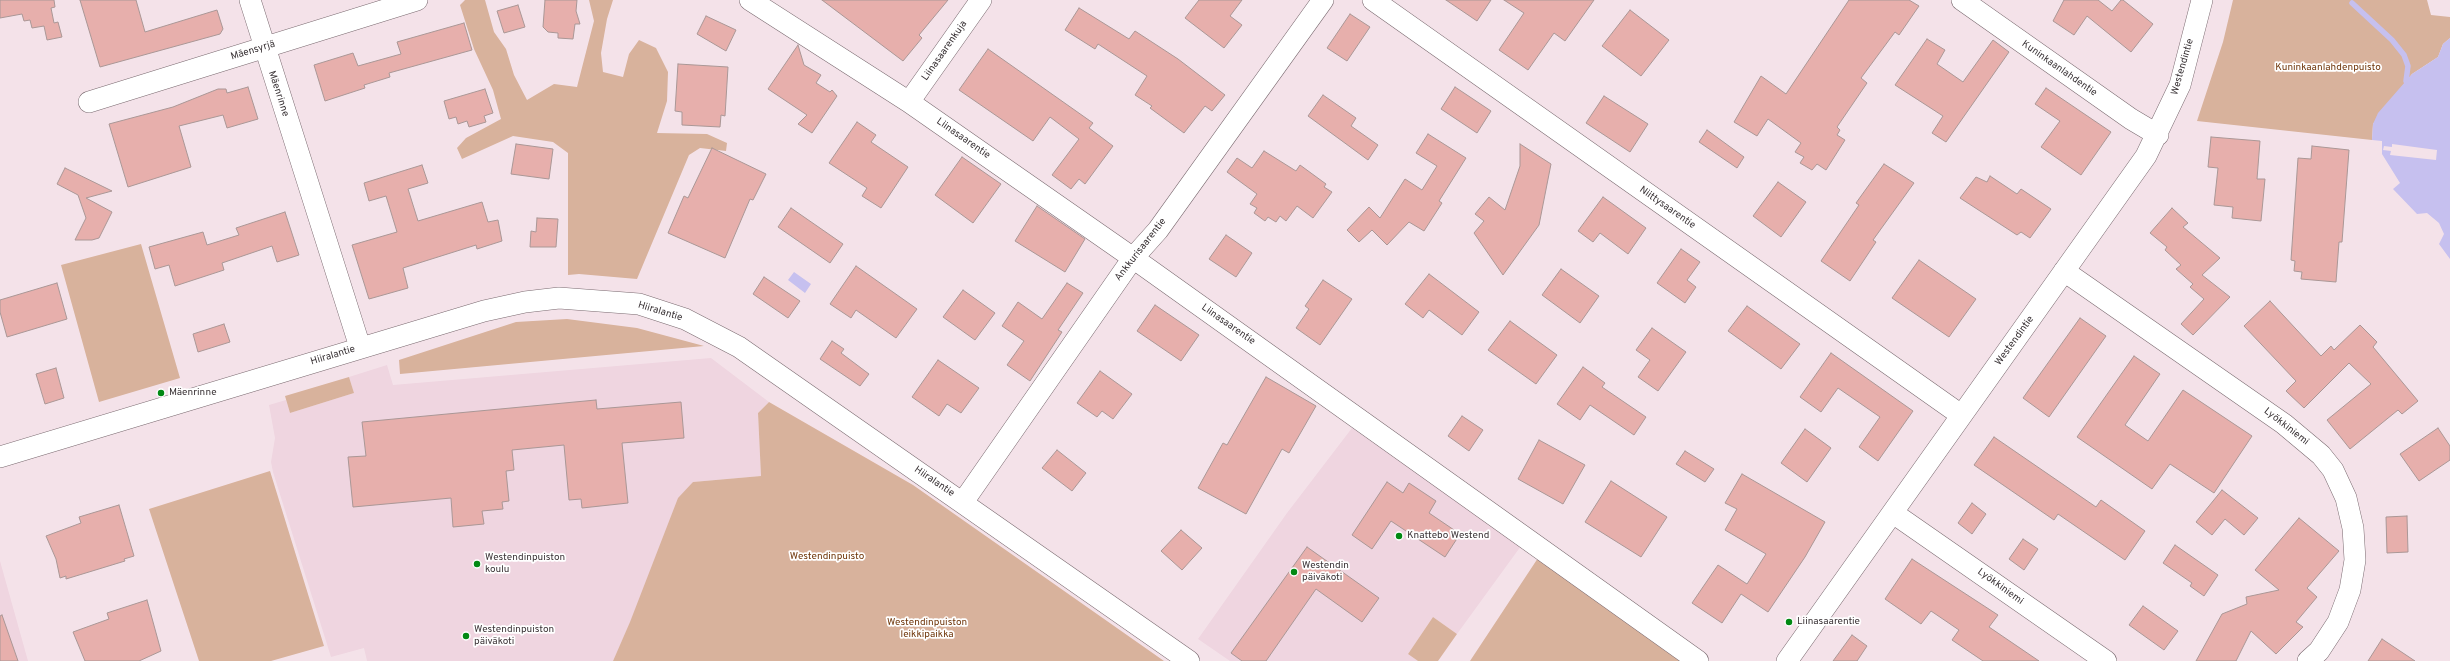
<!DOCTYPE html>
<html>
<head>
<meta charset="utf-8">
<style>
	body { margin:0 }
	canvas { display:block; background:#f4e2e9 }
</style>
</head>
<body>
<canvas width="2450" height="661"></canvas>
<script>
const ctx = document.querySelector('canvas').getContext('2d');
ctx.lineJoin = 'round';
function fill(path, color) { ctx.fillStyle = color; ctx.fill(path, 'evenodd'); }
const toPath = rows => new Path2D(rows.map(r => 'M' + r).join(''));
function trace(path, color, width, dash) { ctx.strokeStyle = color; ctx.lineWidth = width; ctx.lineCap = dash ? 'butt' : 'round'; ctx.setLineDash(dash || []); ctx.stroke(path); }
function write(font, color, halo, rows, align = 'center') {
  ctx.font = font + ' Overpass,sans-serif'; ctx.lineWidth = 3.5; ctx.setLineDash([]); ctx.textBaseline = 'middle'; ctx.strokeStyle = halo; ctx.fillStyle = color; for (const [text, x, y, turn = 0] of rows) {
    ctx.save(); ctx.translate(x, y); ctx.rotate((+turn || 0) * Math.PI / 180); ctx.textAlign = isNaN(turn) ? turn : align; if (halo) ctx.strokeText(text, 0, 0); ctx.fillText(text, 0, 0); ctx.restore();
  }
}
fill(toPath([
	[711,358,769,402,758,413,761,476,693,482,613,661,367,661,364,648,331,657,273,472,271,462,275,438,269,405,286,400,290,413,354,393,349,377,387,365,393,385],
	[1352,428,1521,546,1457,634,1433,617,1408,654,1418,661,1230,661,1198,639,1287,513],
	[0,561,28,661,0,661]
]), '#efd5e0');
fill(toPath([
	[465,0,485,0,494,32,506,49,514,75,527,100,554,84,577,87,594,21,589,0,613,0,607,19,601,53,603,72,623,77,629,54,639,40,656,48,668,72,667,101,657,133,707,134,727,143,726,151,700,148,689,155,637,279,579,274,568,275,568,153,553,142,513,136,462,159,457,148,466,138,501,119,493,90,474,49,460,5],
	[2233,0,2427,0,2431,15,2450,17,2450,38,2443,44,2438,57,2412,74,2373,124,2372,140,2197,121,2223,42],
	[141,244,180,378,99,402,61,265],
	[567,319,637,328,704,346,400,374,399,360,516,322],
	[349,377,354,393,290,413,285,396],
	[769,402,913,485,1164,661,613,661,630,622,678,498,693,482,761,476,758,413],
	[270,471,324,646,271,661,199,661,149,509],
	[1538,558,1681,661,1470,661],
	[1433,617,1457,634,1438,661,1418,661,1408,654]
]), '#d8b29c');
fill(toPath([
	[2450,38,2450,259,2439,244,2444,234,2439,223,2427,213,2417,214,2393,189,2400,183,2382,154,2382,141,2372,140,2373,124,2378,113,2412,74,2438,57,2443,44],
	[794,272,811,284,805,293,788,280]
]), '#c6c0ef');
fill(toPath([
	[2392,144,2437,150,2436,160,2390,155,2391,151,2383,150,2384,146,2392,147]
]), '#f4e2e9');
trace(toPath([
	[2352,3,2392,40,2404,55,2408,66,2406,81]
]), '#c6c0ef', 5.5);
const building = toPath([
	[0,0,54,0,55,7,51,8,54,23,58,22,62,37,47,40,44,26,32,28,30,20,24,21,22,14,0,18,0,0],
	[80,0,136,0,145,32,217,10,223,29,220,34,100,67,80,0],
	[545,0,577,0,576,11,580,24,575,24,573,39,558,38,558,33,548,32,543,27,545,0],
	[822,0,948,0,919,35,922,38,903,61,822,0],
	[1199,0,1242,0,1230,16,1242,25,1224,48,1185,18,1199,0],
	[1446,0,1491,0,1477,21,1446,0],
	[1504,0,1594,0,1565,41,1554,33,1528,70,1499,50,1524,13,1504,0],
	[1849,0,1909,0,1919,6,1899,35,1895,32,1861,78,1867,83,1837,127,1840,130,1837,135,1845,140,1826,170,1817,164,1812,170,1800,163,1804,157,1795,152,1801,143,1768,119,1757,136,1734,122,1761,76,1786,94,1849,0],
	[2064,0,2098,0,2112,11,2121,0,2123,0,2153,24,2131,52,2087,16,2074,35,2053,21,2064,0],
	[518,5,525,27,504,33,497,11,518,5],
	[1079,8,1129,39,1135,31,1178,59,1225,95,1212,111,1205,106,1184,133,1150,108,1152,106,1135,95,1147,76,1098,44,1095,49,1065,30,1079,8],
	[1630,10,1669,40,1641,76,1602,46,1630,10],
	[1350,14,1370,27,1347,61,1327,48,1350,14],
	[706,16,736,30,726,51,697,34,706,16],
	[464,23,472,50,389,73,390,77,364,85,365,88,325,101,314,65,353,53,358,66,401,54,397,42,464,23],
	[1927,39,1945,50,1937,64,1963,82,1993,40,2009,52,1946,142,1932,133,1943,116,1895,85,1927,39],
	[798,45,804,65,821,75,816,83,830,92,832,90,837,96,812,133,798,124,807,115,768,89,798,45],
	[988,49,1093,123,1089,128,1113,146,1085,184,1079,179,1071,189,1052,175,1079,139,1050,117,1033,141,959,90,988,49],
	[678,64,728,67,725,116,721,115,720,127,682,125,682,112,675,111,678,64],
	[248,87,258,119,227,128,223,115,179,126,191,167,128,187,109,124,173,107,218,89,226,89,227,93,248,87],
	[1455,87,1491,111,1477,133,1441,109,1455,87],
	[2046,88,2111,132,2081,175,2041,147,2060,121,2035,104,2046,88],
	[485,89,493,113,484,116,486,122,469,127,467,121,458,124,456,117,449,119,444,101,485,89],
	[1323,95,1356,118,1351,126,1378,145,1368,160,1308,116,1323,95],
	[1604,96,1648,124,1630,152,1586,123,1604,96],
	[857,122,876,135,871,142,908,167,881,208,862,196,867,188,829,163,857,122],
	[1707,130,1744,157,1737,168,1699,142,1707,130],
	[1428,134,1466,158,1439,201,1442,203,1424,231,1409,222,1387,245,1372,230,1359,242,1347,230,1369,207,1380,218,1405,179,1422,190,1437,166,1416,153,1428,134],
	[2211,137,2260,141,2257,179,2265,179,2261,221,2232,218,2233,207,2214,205,2218,168,2208,167,2211,137],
	[516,144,553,149,549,179,511,174,516,144],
	[1520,144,1551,164,1539,225,1503,275,1474,233,1484,221,1475,214,1489,197,1505,210,1520,166,1520,144],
	[2312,146,2349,150,2342,242,2339,242,2336,282,2301,279,2302,272,2294,271,2295,261,2291,260,2298,158,2311,159,2312,146],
	[712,148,766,174,753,200,750,199,725,258,668,233,684,196,688,198,712,148],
	[1264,151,1296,171,1300,165,1326,184,1324,187,1332,192,1313,218,1297,206,1286,221,1280,216,1276,222,1268,217,1265,221,1254,213,1257,208,1250,204,1257,194,1227,172,1237,158,1252,168,1264,151],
	[962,157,1001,184,973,223,935,195,962,157],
	[1884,164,1914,183,1873,240,1876,242,1850,281,1821,261,1859,205,1856,203,1884,164],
	[422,165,428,183,408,189,418,221,482,202,488,222,498,220,502,241,477,249,476,245,403,268,408,288,369,299,352,245,397,232,386,196,369,201,364,183,422,165],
	[65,168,112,191,86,198,112,212,99,238,92,240,75,240,86,218,78,195,57,184,65,168],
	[1990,176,2017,194,2021,189,2051,209,2030,238,2021,232,2017,235,1960,198,1976,177,1987,182,1990,176],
	[1778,182,1806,202,1781,237,1753,216,1778,182],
	[1603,197,1646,228,1628,254,1600,233,1593,242,1578,231,1603,197],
	[1037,206,1085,239,1065,272,1015,241,1037,206],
	[791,208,843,244,830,263,778,227,791,208],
	[2172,208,2188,223,2183,227,2220,258,2202,275,2230,297,2193,335,2181,324,2204,299,2190,287,2193,284,2176,269,2181,265,2165,250,2167,247,2150,233,2172,208],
	[285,212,299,255,277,262,272,246,222,263,224,270,175,286,169,265,155,269,149,247,203,232,207,245,239,235,236,228,285,212],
	[537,218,558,219,556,247,530,247,531,231,536,232,537,218],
	[1226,235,1252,253,1236,277,1209,259,1226,235],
	[1681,249,1700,262,1687,280,1696,287,1685,303,1657,283,1681,249],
	[1919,260,1976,299,1949,337,1892,298,1919,260],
	[856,266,917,309,896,338,856,310,851,318,830,304,856,266],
	[1561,269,1599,296,1580,323,1542,295,1561,269],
	[1429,274,1479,312,1462,335,1429,310,1423,318,1405,304,1429,274],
	[764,277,800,301,788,318,753,294,764,277],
	[1323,280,1352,299,1320,345,1296,328,1309,309,1305,306,1323,280],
	[57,283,67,319,7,337,0,312,0,300,57,283],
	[1067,283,1083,293,1058,330,1062,332,1030,381,1007,365,1024,341,1002,326,1018,302,1042,319,1067,283],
	[963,290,995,313,975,340,943,317,963,290],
	[2270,301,2321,356,2331,346,2334,350,2360,325,2377,342,2373,347,2418,401,2402,414,2398,410,2350,449,2327,420,2371,384,2349,363,2304,408,2286,391,2296,381,2244,326,2270,301],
	[1155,305,1199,335,1181,361,1137,331,1155,305],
	[1747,306,1800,344,1781,369,1728,331,1747,306],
	[2080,318,2106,336,2049,417,2023,398,2080,318],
	[1510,321,1557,355,1536,384,1488,350,1510,321],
	[224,324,230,342,198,352,193,334,224,324],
	[1652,328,1686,352,1658,391,1638,377,1650,360,1636,350,1652,328],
	[832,341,844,349,841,353,869,374,860,386,820,359,832,341],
	[1831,353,1913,411,1878,461,1859,447,1880,417,1838,388,1821,412,1800,397,1831,353],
	[2134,356,2160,374,2125,425,2148,441,2183,390,2252,436,2214,493,2170,464,2152,489,2077,437,2134,356],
	[938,360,979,388,961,413,947,404,939,416,912,397,938,360],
	[1583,367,1605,383,1602,387,1646,417,1634,435,1590,405,1580,420,1557,404,1583,367],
	[56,368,64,398,45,404,36,374,56,368],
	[1100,371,1132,394,1113,419,1102,411,1097,417,1077,403,1100,371],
	[1266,377,1316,406,1289,453,1282,449,1246,514,1198,488,1223,443,1227,445,1266,377],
	[596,400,597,409,681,402,684,438,622,443,628,503,582,508,581,499,569,500,564,445,512,450,514,470,506,471,509,501,502,502,503,509,482,511,484,524,453,527,451,498,353,507,348,457,366,456,362,422,596,400],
	[1462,416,1483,430,1469,451,1448,436,1462,416],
	[2438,428,2450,446,2450,460,2419,481,2400,454,2438,428],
	[1805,429,1831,448,1807,482,1781,463,1805,429],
	[1994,437,2096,507,2101,500,2145,531,2125,560,2058,514,2054,520,1974,465,1994,437],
	[1539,440,1585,465,1563,504,1518,479,1539,440],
	[1057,450,1086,473,1072,491,1042,468,1057,450],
	[1685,451,1714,469,1705,482,1676,464,1685,451],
	[1742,474,1825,522,1805,557,1768,612,1741,594,1722,623,1692,603,1718,565,1747,584,1766,554,1725,530,1737,509,1725,503,1742,474],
	[1611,481,1667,517,1641,557,1585,522,1611,481],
	[1387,482,1403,493,1409,483,1436,501,1429,513,1460,534,1445,557,1391,521,1372,549,1352,535,1387,482],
	[2222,490,2258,518,2244,535,2225,519,2212,535,2196,522,2222,490],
	[1972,503,1986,514,1972,534,1958,523,1972,503],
	[119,505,134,556,124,559,125,561,66,579,66,576,60,578,56,559,46,536,81,523,79,517,119,505],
	[2407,516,2408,552,2387,553,2386,517,2407,516],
	[2299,518,2339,551,2307,588,2317,597,2296,622,2303,627,2276,654,2251,631,2236,661,2196,661,2222,614,2247,604,2246,597,2279,590,2255,570,2299,518],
	[1181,530,1202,548,1182,570,1161,551,1181,530],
	[2023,539,2038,549,2024,570,2009,559,2023,539],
	[2175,545,2218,575,2204,596,2190,586,2192,583,2163,563,2175,545],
	[1307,547,1379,598,1362,622,1316,589,1266,661,1242,661,1231,653,1307,547],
	[1912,559,1998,615,1989,627,2039,661,1983,661,1952,640,1959,630,1931,611,1921,624,1885,599,1912,559],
	[147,600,161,651,139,661,85,661,73,632,109,619,107,613,147,600],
	[2143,606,2178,631,2164,650,2129,625,2143,606],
	[2,615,18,661,0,661,0,616,2,615],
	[1852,635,1867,646,1857,661,1833,661,1852,635],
	[2382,639,2415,661,2368,661,2382,639]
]);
fill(building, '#e7afac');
trace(building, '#aa9796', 1);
const minor = toPath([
	[250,0,360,347],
	[750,0,909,102,1133,258,1698,661],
	[1373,0,1961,415],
	[1962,0,2131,119,2158,135],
	[89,102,417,0],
	[909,102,981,0],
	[2064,271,2284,424,2321,455,2333,470,2346,498,2353,528,2355,560,2350,590,2338,622,2319,651,2308,661],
	[0,457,484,311,525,302,559,298,639,304,685,319,739,347,1189,661],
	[963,502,1133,258,1158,230,1323,0],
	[1893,513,2106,661],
	[1787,661,2146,156,2180,85,2202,0]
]);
trace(minor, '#7a6a70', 22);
trace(minor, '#fff', 21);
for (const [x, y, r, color] of [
	[161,393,4,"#018913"],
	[1399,536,4,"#018913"],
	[477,564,4,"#018913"],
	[1294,572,4,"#018913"],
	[1789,622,4,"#018913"],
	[466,636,4,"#018913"]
]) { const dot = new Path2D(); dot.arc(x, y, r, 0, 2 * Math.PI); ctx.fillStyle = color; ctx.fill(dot); trace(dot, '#fff', 1.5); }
write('10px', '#3a3336', '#fff', [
	["Mäensyrjä",253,51,-17],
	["Liinasaarenkuja",945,51,-55],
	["Westendintie",2183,67,-74],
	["Kuninkaanlahdentie",2059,69,35],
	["Mäenrinne",278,94,72],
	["Liinasaarentie",963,139,35],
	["Niittysaarentie",1667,208,35],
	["Ankkurisaarentie",1141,250,-52],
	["Hiiralantie",660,312,17],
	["Liinasaarentie",1228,325,35],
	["Westendintie",2015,341,-54],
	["Hiiralantie",333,356,-17],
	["Lyökkiniemi",2286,427,38],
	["Hiiralantie",934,482,34],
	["Lyökkiniemi",2000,587,36]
]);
write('10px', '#6f360a', '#fff', [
	["Kuninkaanlahdenpuisto",2328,68],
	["Westendinpuisto",827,557],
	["Westendinpuiston",927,623],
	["leikkipaikka",927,635]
]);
write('10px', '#3a3336', '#fff', [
	["Mäenrinne",169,393],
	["Knattebo Westend",1407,536],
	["Westendinpuiston",485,558],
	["koulu",485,570],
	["Westendin",1302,566],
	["päiväkoti",1302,578],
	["Liinasaarentie",1797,622],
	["Westendinpuiston",474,630],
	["päiväkoti",474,642]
], 'left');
</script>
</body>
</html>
